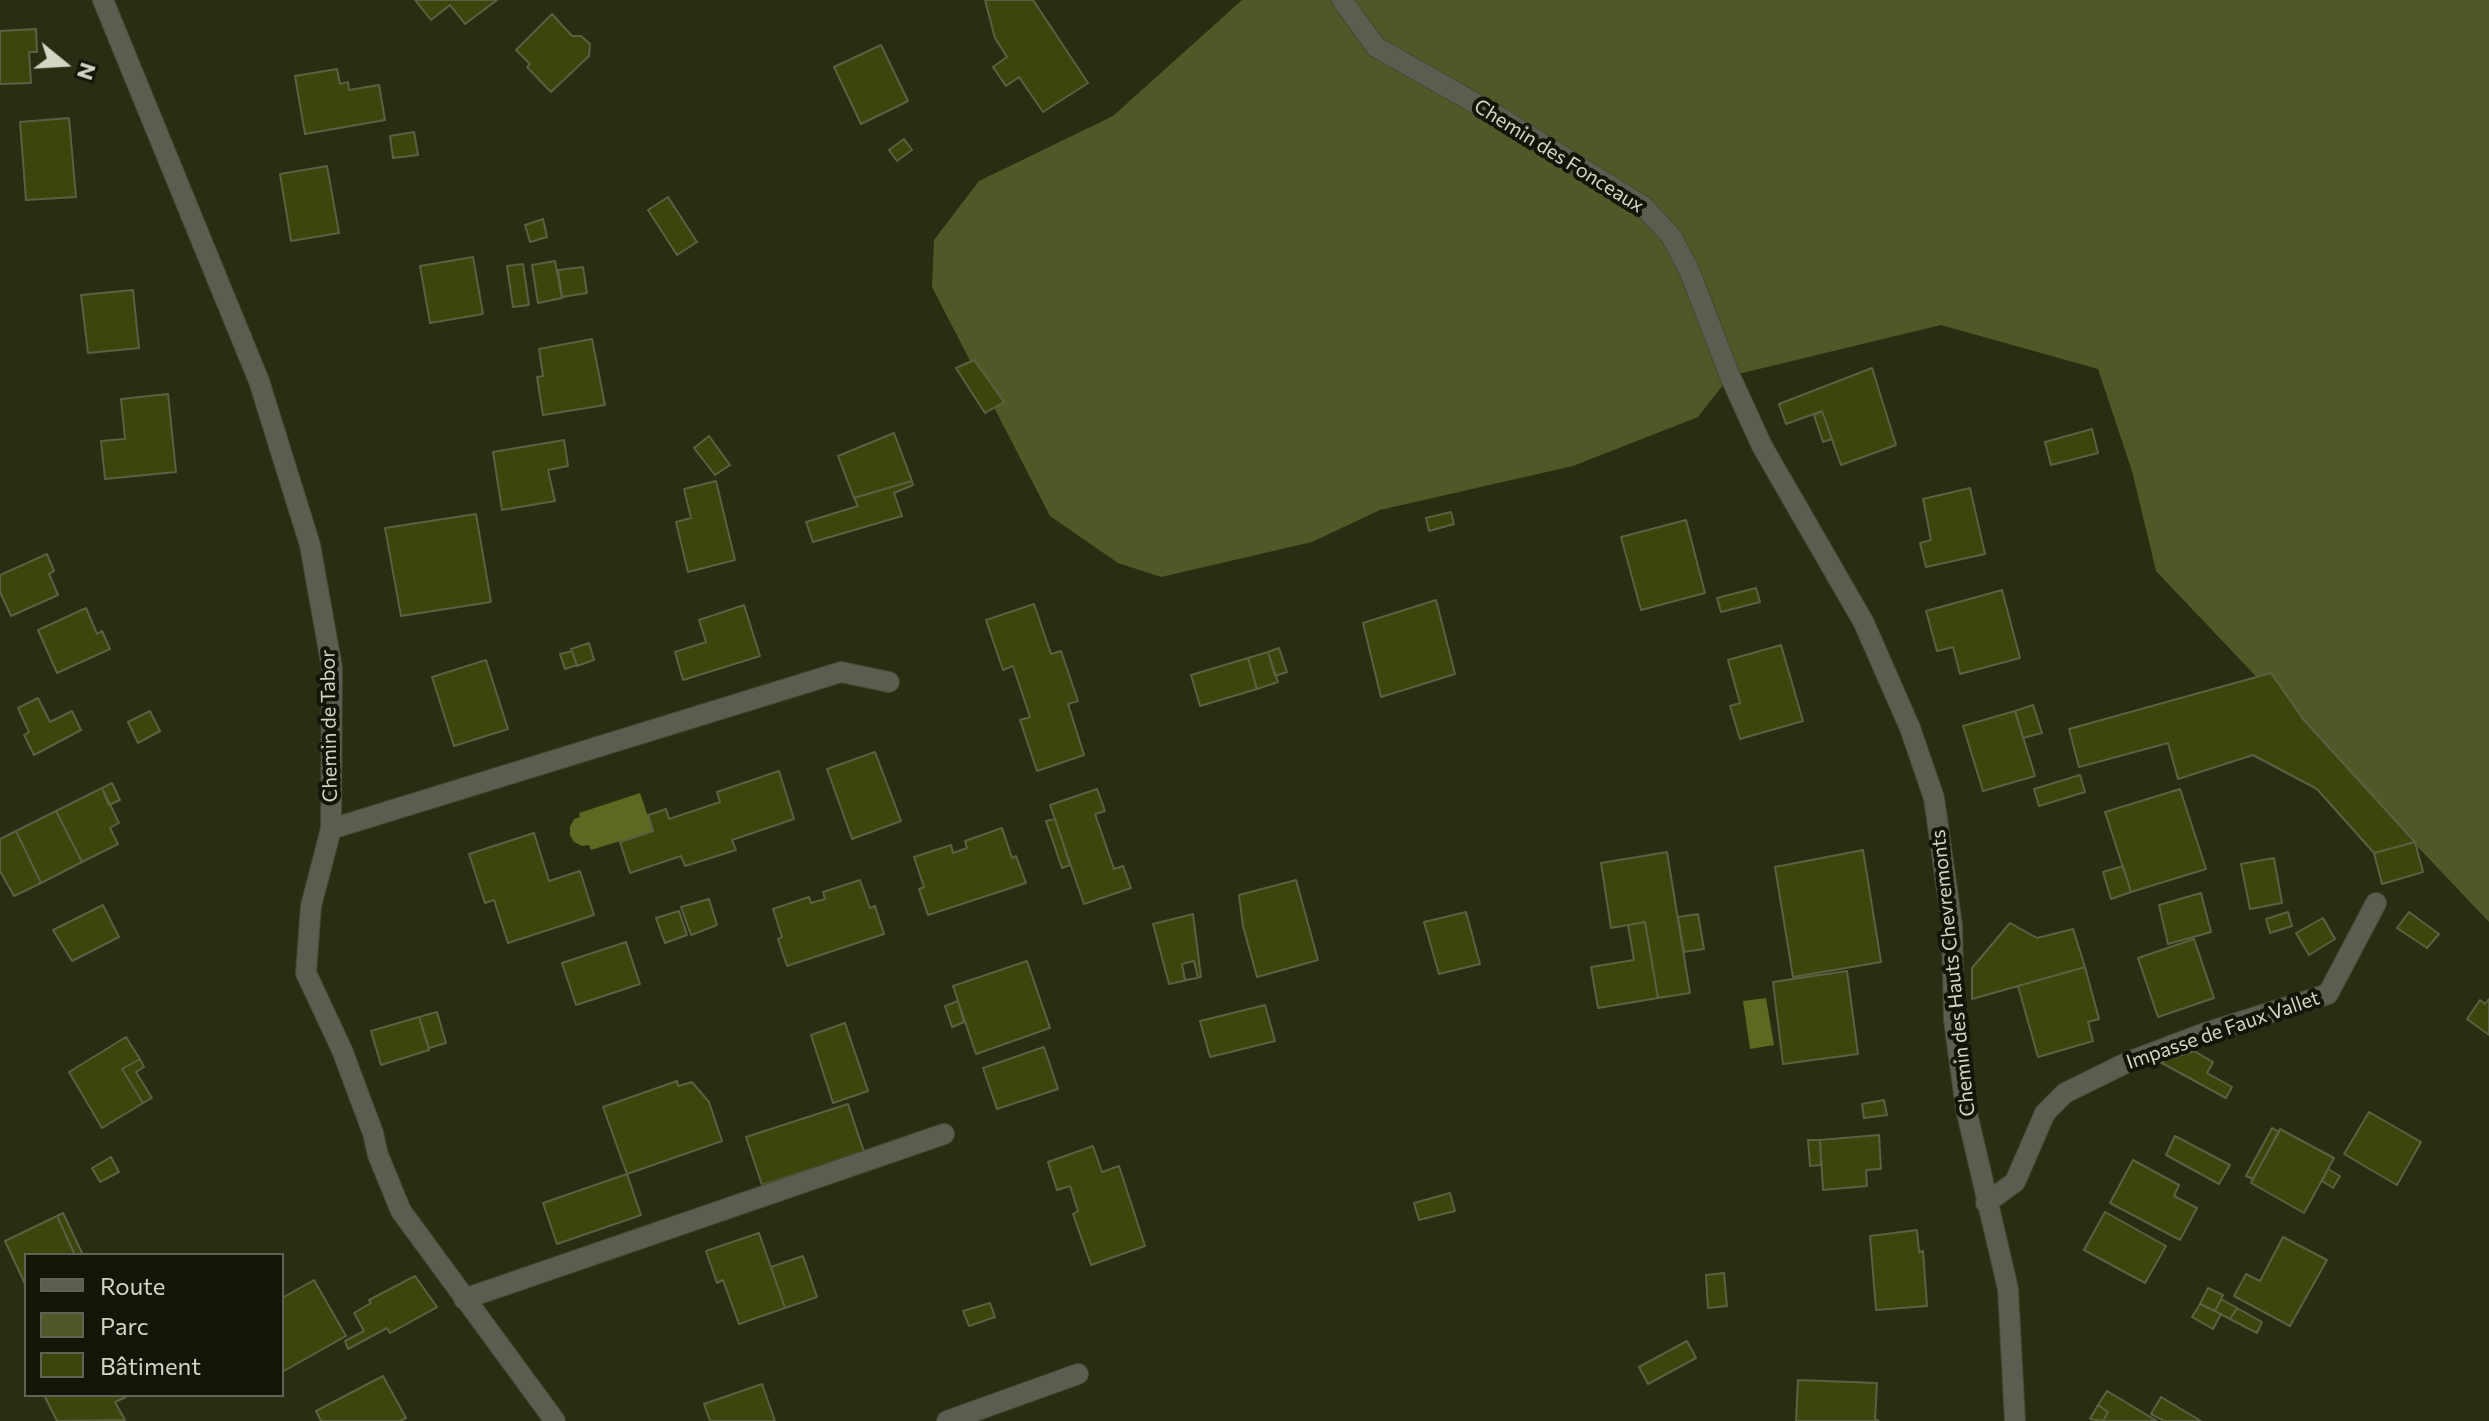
<!DOCTYPE html>
<html>
<head>
<meta charset="utf-8">
<style>
	body { margin:0 }
	#map { position:relative; width:2489px; height:1421px; overflow:hidden; background:#292e12; font-family:Commissioner,sans-serif }
	canvas { display:block }
	.legend { position:absolute; left:24px; top:1253px; width:260px; height:144px; box-sizing:border-box; background:#131509; border:2px solid #5f6254; margin:0; padding:10px 14px; list-style:none; font-size:24px; color:#d2d6c5 }
	.legend li { display:flex; align-items:center; gap:16px; height:40px }
	.legend b { width:40px; border:2px solid #5f6254 }
	.north { position:absolute; left:24px; top:24px; width:80px; height:80px; -webkit-text-stroke:6px #131509; paint-order:stroke; rotate:108deg; font-size:22px; font-weight:700; line-height:32px; text-align:center; color:#d2d6c5 }
	.north::after { content:''; display:block; margin:auto; width:28px; height:36px; background:#d2d6c5; clip-path:polygon(50% 0,100% 100%,50% 72%,0 100%) }
</style>
</head>
<body>
<div id="map">
<canvas width="2489" height="1421"></canvas>
<ul class="legend">
<li><b style="height:10px;background:#5a5d50"></b>Route</li>
<li><b style="height:22px;background:#4f5826"></b>Parc</li>
<li><b style="height:22px;background:#3c450b"></b>Bâtiment</li>
</ul>
<div class="north">N</div>
</div>
<script>
const ctx = document.querySelector('canvas').getContext('2d');
ctx.lineJoin = 'round';
function fill(path, color) { ctx.fillStyle = color; ctx.fill(path, 'evenodd'); }
const toPath = rows => new Path2D(rows.map(r => 'M' + r).join(''));
function trace(path, color, width, dash) { ctx.strokeStyle = color; ctx.lineWidth = width; ctx.lineCap = dash ? 'butt' : 'round'; ctx.setLineDash(dash || []); ctx.stroke(path); }
function write(font, color, halo, rows, align = 'center') {
  ctx.font = font + ' Commissioner,sans-serif'; ctx.lineWidth = 8; ctx.setLineDash([]); ctx.textBaseline = 'middle'; ctx.strokeStyle = halo; ctx.fillStyle = color; for (const [text, x, y, turn = 0] of rows) {
    ctx.save(); ctx.translate(x, y); ctx.rotate((+turn || 0) * Math.PI / 180); ctx.textAlign = isNaN(turn) ? turn : align; if (halo) ctx.strokeText(text, 0, 0); ctx.fillText(text, 0, 0); ctx.restore();
  }
}
fill(toPath([
	[1242,0,2489,0,2489,922,2156,571,2132,471,2098,369,1941,325,1730,376,1698,417,1573,466,1380,510,1312,542,1161,577,1118,563,1050,516,932,287,934,240,979,181,1113,116]
]), '#4f5826');
fill(toPath([
	[640,793,653,831,591,850,589,845,582,846,574,842,570,835,570,827,574,819,580,817,579,813],
	[1766,998,1774,1045,1750,1049,1743,1001]
]), '#5d6920');
const building = toPath([
	[415,0,497,0,465,24,450,5,431,20,415,0],
	[985,0,1033,0,1088,83,1043,112,1019,77,1006,86,993,67,1007,57,995,38,985,0],
	[552,14,572,36,581,36,590,44,589,56,551,92,527,67,530,64,516,50,552,14],
	[36,29,37,52,29,52,31,83,0,84,0,31,36,29],
	[881,45,908,101,861,124,834,67,881,45],
	[337,69,340,84,348,82,349,90,379,85,385,120,305,134,295,76,337,69],
	[69,118,76,197,26,200,20,122,69,118],
	[414,132,418,155,393,158,390,136,414,132],
	[904,139,912,150,897,161,889,150,904,139],
	[327,166,339,233,291,241,280,174,327,166],
	[668,197,697,242,677,255,648,210,668,197],
	[543,219,547,237,530,242,525,225,543,219],
	[473,257,483,314,430,323,420,266,473,257],
	[555,261,562,298,538,303,532,265,555,261],
	[523,264,529,305,513,307,507,266,523,264],
	[583,267,587,293,562,297,558,270,583,267],
	[133,290,139,348,88,353,81,295,133,290],
	[592,339,605,405,543,415,537,377,543,376,539,349,592,339],
	[974,360,1004,402,985,413,956,368,974,360],
	[1872,368,1896,445,1841,465,1822,411,1786,424,1779,404,1872,368],
	[168,394,176,472,105,479,101,441,125,439,121,399,168,394],
	[1822,411,1832,439,1823,442,1814,415,1822,411],
	[2092,429,2098,453,2051,465,2045,442,2092,429],
	[894,433,912,481,854,498,838,456,894,433],
	[709,436,730,465,715,475,694,448,709,436],
	[564,440,568,466,548,470,555,501,502,510,493,452,564,440],
	[716,481,735,560,688,572,676,522,691,518,684,489,716,481],
	[912,481,913,485,894,493,902,516,813,542,806,522,858,506,854,498,912,481],
	[1970,488,1985,554,1926,567,1920,543,1931,540,1923,499,1970,488],
	[1451,512,1454,524,1429,531,1426,518,1451,512],
	[476,514,491,602,401,616,385,528,476,514],
	[1686,520,1705,593,1641,610,1621,537,1686,520],
	[47,554,54,571,49,574,58,595,11,616,0,592,0,575,47,554],
	[1756,588,1760,602,1721,612,1717,598,1756,588],
	[2002,590,2020,658,1960,674,1953,647,1937,651,1926,611,2002,590],
	[1436,600,1455,674,1381,697,1363,623,1436,600],
	[1034,604,1051,654,1061,651,1078,701,1068,704,1084,755,1037,771,1020,720,1030,717,1013,666,1003,670,986,620,1034,604],
	[744,605,760,656,683,680,675,652,706,642,699,620,744,605],
	[86,608,97,634,102,631,110,649,57,673,38,630,86,608],
	[589,643,594,660,577,666,571,649,589,643],
	[1781,645,1803,721,1740,739,1730,706,1740,703,1728,660,1781,645],
	[1279,648,1287,672,1275,676,1268,652,1279,648],
	[572,651,577,665,565,669,560,654,572,651],
	[1268,652,1278,682,1257,689,1248,658,1268,652],
	[1248,658,1257,689,1200,706,1191,675,1248,658],
	[486,660,508,729,454,746,432,677,486,660],
	[2271,673,2303,719,2415,842,2374,853,2317,789,2253,755,2178,779,2168,743,2079,767,2069,729,2271,673],
	[38,698,50,722,72,711,81,730,34,755,24,735,29,732,18,708,38,698],
	[2033,705,2042,733,2023,738,2015,711,2033,705],
	[150,711,160,731,138,743,128,722,150,711],
	[2015,711,2035,776,1983,791,1963,726,2015,711],
	[875,752,901,821,852,839,827,769,875,752],
	[779,771,794,819,732,840,736,850,685,866,681,856,630,873,620,842,653,831,648,815,666,809,669,819,720,802,717,792,779,771],
	[2080,775,2085,792,2039,806,2034,789,2080,775],
	[112,783,120,800,109,805,102,788,112,783],
	[102,788,119,823,110,828,118,844,82,862,56,811,102,788],
	[1097,789,1105,811,1095,814,1114,869,1123,866,1131,888,1084,904,1050,805,1097,789],
	[2180,789,2206,869,2131,892,2105,812,2180,789],
	[56,811,82,862,41,883,16,831,56,811],
	[1055,819,1070,865,1062,868,1046,821,1055,819],
	[1002,828,1012,858,1016,856,1026,883,928,915,919,889,924,887,914,857,951,845,953,853,967,848,965,841,1002,828],
	[16,831,41,883,14,896,0,871,0,839,16,831],
	[534,833,549,881,580,871,594,915,508,943,494,900,485,903,469,854,534,833],
	[2415,842,2423,872,2382,884,2374,853,2415,842],
	[1863,850,1881,962,1793,977,1775,867,1863,850],
	[1667,852,1690,993,1658,998,1645,922,1611,928,1601,863,1667,852],
	[2274,858,2282,903,2250,909,2241,864,2274,858],
	[2123,866,2131,892,2111,899,2103,872,2123,866],
	[860,880,870,908,875,906,884,934,787,966,778,939,782,937,773,909,809,897,811,903,825,899,823,892,860,880],
	[1296,880,1318,960,1257,977,1243,926,1239,895,1296,880],
	[2201,893,2211,932,2168,944,2159,905,2201,893],
	[709,899,717,925,691,935,681,907,709,899],
	[103,905,119,937,72,961,53,930,103,905],
	[679,911,687,935,665,943,656,918,679,911],
	[1466,912,1480,964,1439,974,1424,922,1466,912],
	[2288,912,2292,926,2270,933,2266,919,2288,912],
	[2409,912,2439,934,2427,948,2397,928,2409,912],
	[1193,914,1201,977,1169,984,1153,924,1193,914],
	[1698,914,1704,949,1684,952,1678,917,1698,914],
	[2323,918,2335,939,2309,955,2296,933,2323,918],
	[1645,922,1658,998,1598,1008,1591,967,1634,960,1628,925,1645,922],
	[2010,923,2037,938,2073,929,2085,967,1972,999,1972,968,2010,923],
	[2194,939,2214,998,2158,1017,2138,958,2194,939],
	[626,942,640,984,576,1005,562,963,626,942],
	[1027,961,1050,1028,976,1054,953,986,1027,961],
	[1194,961,1198,978,1185,980,1182,964,1194,961],
	[2085,967,2099,1019,2088,1022,2093,1041,2038,1057,2018,986,2085,967],
	[1847,971,1858,1054,1783,1064,1773,982,1847,971],
	[2489,999,2489,1035,2467,1019,2480,1000,2485,1004,2489,999],
	[958,1001,964,1022,952,1027,945,1006,958,1001],
	[1265,1005,1275,1041,1210,1057,1200,1021,1265,1005],
	[437,1012,446,1043,429,1048,419,1017,437,1012],
	[419,1017,429,1050,381,1065,371,1031,419,1017],
	[845,1023,868,1091,833,1103,811,1035,845,1023],
	[126,1037,140,1059,122,1069,143,1103,102,1128,69,1072,126,1037],
	[1044,1047,1058,1089,997,1109,983,1068,1044,1047],
	[2194,1051,2213,1062,2207,1073,2232,1087,2226,1098,2160,1062,2194,1051],
	[140,1059,144,1067,136,1072,152,1098,143,1103,122,1069,140,1059],
	[677,1081,678,1086,692,1082,709,1102,722,1141,627,1174,603,1107,677,1081],
	[1884,1100,1887,1115,1864,1118,1862,1104,1884,1100],
	[848,1104,864,1152,762,1185,746,1137,848,1104],
	[2369,1112,2421,1142,2397,1185,2344,1154,2369,1112],
	[2272,1128,2279,1132,2253,1179,2246,1176,2272,1128],
	[2280,1129,2334,1158,2304,1213,2251,1183,2280,1129],
	[1879,1135,1881,1169,1866,1170,1867,1186,1823,1190,1820,1140,1879,1135],
	[2175,1136,2230,1165,2219,1184,2166,1155,2175,1136],
	[1808,1140,1820,1140,1821,1165,1810,1166,1808,1140],
	[1093,1146,1102,1172,1119,1166,1145,1246,1091,1265,1073,1214,1078,1211,1070,1186,1057,1190,1048,1162,1093,1146],
	[111,1157,119,1172,100,1182,92,1168,111,1157],
	[2133,1160,2179,1185,2174,1196,2197,1208,2180,1240,2110,1203,2133,1160],
	[2328,1169,2340,1176,2333,1188,2322,1181,2328,1169],
	[627,1174,641,1215,557,1244,543,1203,627,1174],
	[1450,1193,1455,1211,1419,1220,1414,1203,1450,1193],
	[2105,1212,2166,1246,2145,1283,2084,1250,2105,1212],
	[63,1213,83,1255,75,1255,57,1216,63,1213],
	[57,1216,75,1255,26,1255,26,1286,5,1241,57,1216],
	[1917,1230,1919,1252,1923,1251,1927,1306,1876,1310,1870,1236,1917,1230],
	[759,1233,785,1308,739,1324,723,1280,717,1283,706,1251,759,1233],
	[2283,1237,2327,1260,2290,1326,2234,1296,2246,1274,2260,1281,2283,1237],
	[803,1256,817,1297,785,1308,771,1267,803,1256],
	[1724,1273,1727,1306,1708,1308,1706,1275,1724,1273],
	[415,1276,437,1307,390,1333,387,1328,348,1349,345,1341,364,1331,354,1313,371,1303,369,1300,415,1276],
	[314,1280,346,1336,282,1372,282,1298,314,1280],
	[2208,1288,2223,1295,2215,1311,2200,1304,2208,1288],
	[2221,1299,2237,1308,2230,1319,2215,1311,2221,1299],
	[990,1303,995,1317,969,1326,963,1311,990,1303],
	[2200,1304,2221,1314,2213,1329,2192,1317,2200,1304],
	[2237,1308,2262,1322,2257,1333,2230,1319,2237,1308],
	[1687,1341,1696,1358,1648,1384,1639,1367,1687,1341],
	[383,1376,406,1418,400,1421,321,1421,316,1411,383,1376],
	[1798,1380,1877,1383,1875,1419,1879,1421,1796,1421,1798,1380],
	[762,1384,775,1421,710,1421,704,1404,762,1384],
	[2107,1391,2157,1421,2103,1421,2108,1412,2098,1405,2107,1391],
	[44,1395,125,1395,126,1397,115,1402,125,1420,57,1421,44,1395],
	[2161,1397,2201,1421,2164,1421,2151,1414,2161,1397],
	[2098,1405,2108,1412,2103,1421,2090,1419,2098,1405]
]);
fill(building, '#3c450b');
trace(building, '#5a6143', 2);
const lane = toPath([
	[331,829,841,672,889,682],
	[464,1299,944,1134],
	[947,1421,1078,1374]
]);
const street = toPath([
	[103,0,259,381,310,545,332,668,331,829,311,906,306,973,342,1050,373,1133,378,1155,401,1211,555,1421],
	[1342,0,1376,47,1496,115,1643,206,1671,236,1689,270,1730,376,1762,446,1864,623,1910,728,1934,798,1952,925,1954,1020,1966,1109,2008,1289,2015,1421],
	[1986,1203,2015,1182,2045,1113,2065,1093,2128,1062,2202,1034,2328,994,2376,903]
]);
trace(lane, '#44492f', 22);
trace(street, '#44492f', 22);
trace(lane, '#5a5d50', 20);
trace(street, '#5a5d50', 20);
write('20px', '#d2d6c5', '#131509', [
	["Chemin des Fonceaux",1559,156,32],
	["Chemin de Tabor",329,726,-91],
	["Chemin des Hauts Chevremonts",1953,973,-96],
	["Impasse de Faux Vallet",2223,1030,-19]
]);
</script>
</body>
</html>
